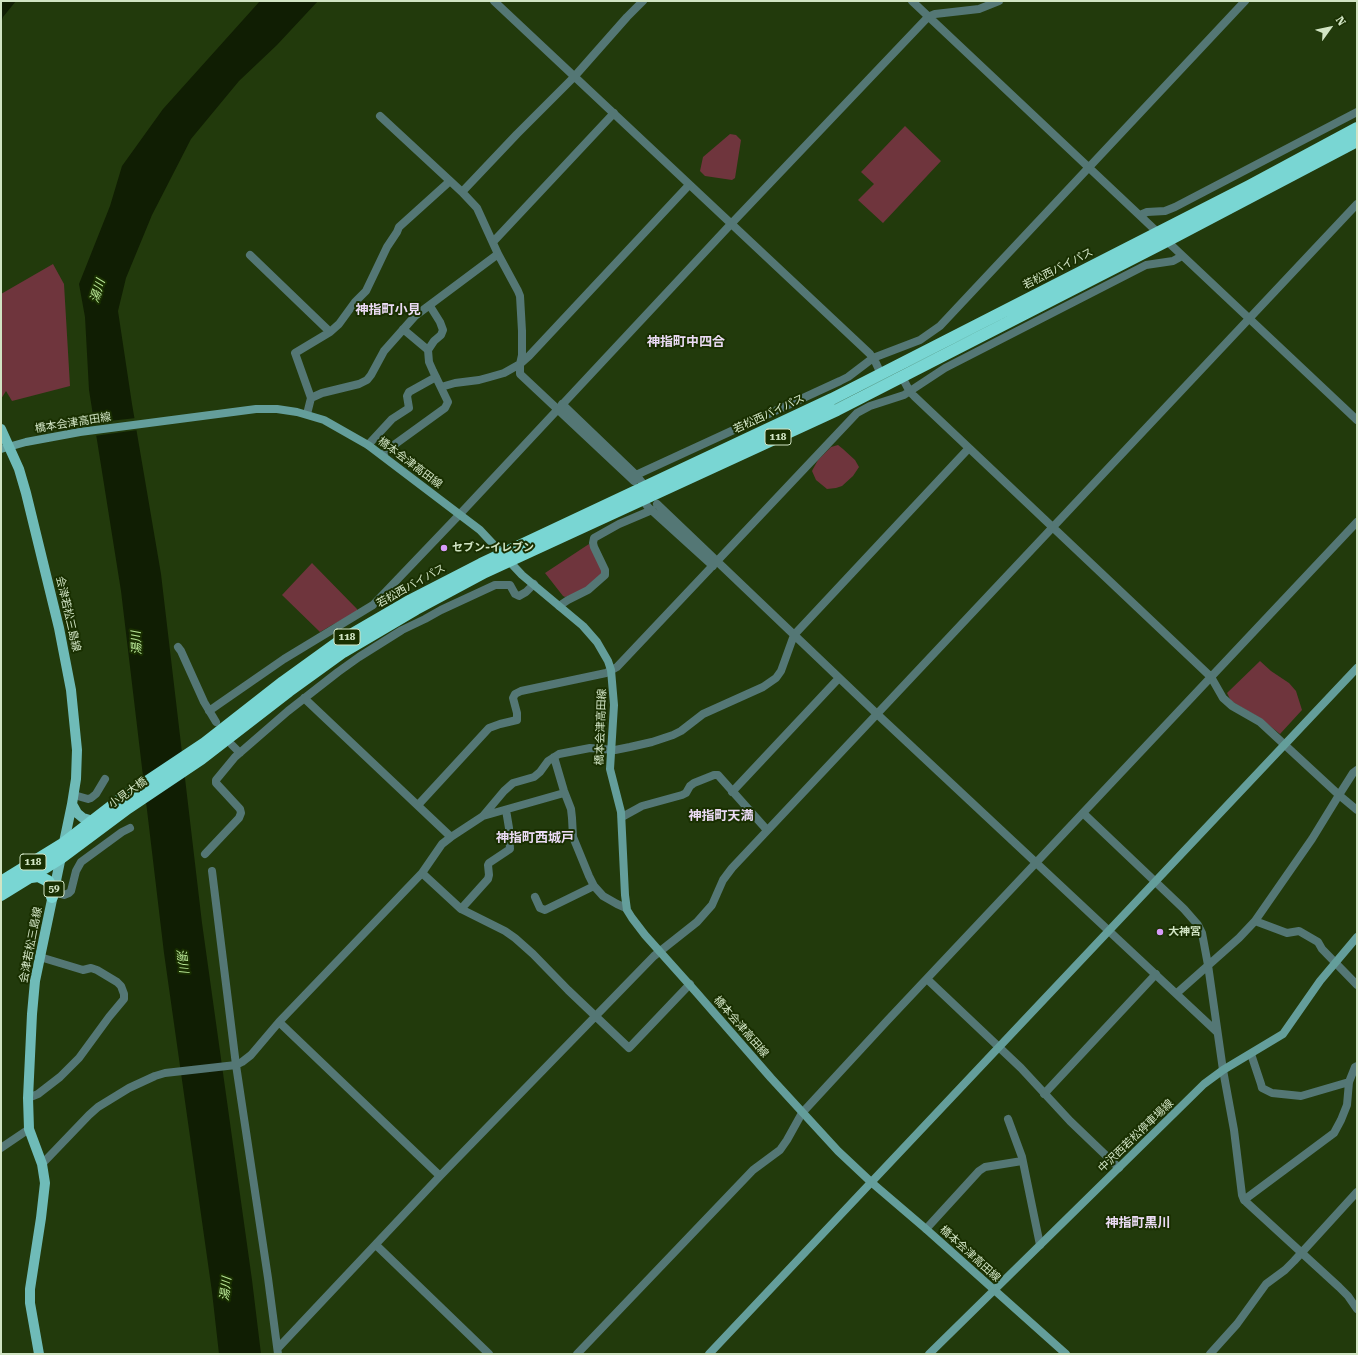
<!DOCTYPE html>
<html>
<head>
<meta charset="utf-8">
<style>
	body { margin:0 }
	#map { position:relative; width:1358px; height:1355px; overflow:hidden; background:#223a0c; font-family:"Roboto Serif",serif }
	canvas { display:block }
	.frame { position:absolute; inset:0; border:2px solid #d1e4c4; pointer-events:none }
	.north { position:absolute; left:1310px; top:8px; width:40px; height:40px; -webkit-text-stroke:3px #192f01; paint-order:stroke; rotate:57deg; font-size:11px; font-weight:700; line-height:16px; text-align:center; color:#d1e4c4 }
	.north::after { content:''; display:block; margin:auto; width:14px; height:18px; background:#d1e4c4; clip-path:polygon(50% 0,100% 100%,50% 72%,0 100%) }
</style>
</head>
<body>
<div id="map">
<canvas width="1358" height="1355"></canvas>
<div class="frame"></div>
<div class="north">N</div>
</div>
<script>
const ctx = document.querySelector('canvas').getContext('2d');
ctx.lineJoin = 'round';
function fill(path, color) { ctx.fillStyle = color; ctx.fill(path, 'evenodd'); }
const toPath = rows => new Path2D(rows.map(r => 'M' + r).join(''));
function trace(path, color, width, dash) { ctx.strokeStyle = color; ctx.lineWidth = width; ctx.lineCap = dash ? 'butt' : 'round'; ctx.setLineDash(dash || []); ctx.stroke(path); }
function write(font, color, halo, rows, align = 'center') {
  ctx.font = font + ' "Roboto Serif","Noto Sans JP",serif'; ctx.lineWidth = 4; ctx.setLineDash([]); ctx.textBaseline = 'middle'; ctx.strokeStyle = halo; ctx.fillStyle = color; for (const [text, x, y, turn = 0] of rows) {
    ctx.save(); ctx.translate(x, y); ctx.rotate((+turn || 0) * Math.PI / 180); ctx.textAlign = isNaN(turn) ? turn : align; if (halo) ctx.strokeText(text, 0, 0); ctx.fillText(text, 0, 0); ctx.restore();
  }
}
fill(toPath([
	[905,126,941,161,883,223,858,200,874,184,861,172],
	[730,134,736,135,741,140,735,178,732,180,705,176,700,171,703,157],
	[53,264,64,284,70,386,12,401,6,391,1,399,1,294],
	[838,445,843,449,855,460,859,467,853,476,842,486,836,488,827,489,816,480,812,471,813,469,818,460,831,447],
	[589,544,604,571,585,590,565,597,563,596,545,573],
	[312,563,357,609,358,612,332,625,320,632,282,595],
	[1260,661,1271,671,1289,683,1296,691,1302,710,1280,734,1260,718,1231,701,1227,693]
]), '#6f353d');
fill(toPath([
	[1,1,16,1,3,17,1,24],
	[260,1,318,1,277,45,239,81,191,139,152,215,126,278,118,311,132,404,161,574,202,923,252,1280,261,1354,219,1354,212,1292,164,953,121,591,89,390,85,317,79,284,110,206,122,166,163,109]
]), '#101e03');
fill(toPath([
	[136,418,138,430,94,436,92,423]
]), '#223a0c');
trace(toPath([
	[494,1,870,354,875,361,881,374],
	[912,1,1357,420],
	[380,116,462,192,477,208,498,254,518,291,520,296,522,331,522,355,520,364,520,374,634,481],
	[462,192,517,134,574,77,627,17,643,1],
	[1140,215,1147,212,1165,211,1175,207,1357,112],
	[493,242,614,113],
	[250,255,330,332],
	[428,350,434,341,441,335,443,330,440,322,430,306],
	[902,377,910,392,914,396,1211,677,1223,698,1232,706,1260,722,1339,795,1357,810],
	[441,387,455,383,479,380,490,377,504,373,520,364,529,356,689,185],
	[311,398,322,393,359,384,367,380,371,375,384,351,415,316,498,254],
	[562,404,636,475,645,486],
	[307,414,311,398,295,353,330,332,339,324,355,302,366,291,387,247,397,232,399,227,450,181],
	[368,445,392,419,409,408,407,396,409,392,436,377],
	[382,455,387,450,445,408,448,402,433,371,429,362,428,350,403,329],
	[636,475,840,381,848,377,873,358,920,340,940,326,1245,1],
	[642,499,648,507,713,566],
	[657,504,877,714,1217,1032],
	[559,606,568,600,588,590,605,575,605,570,594,547,593,543,594,538,619,524,652,510],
	[178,647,181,651,204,702,216,722],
	[304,698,451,837],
	[209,711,219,704,284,659,373,605,460,514,731,224,928,17,935,14,979,9,999,1],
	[232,745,240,753],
	[554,757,564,791,571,809,572,818,573,837,589,876,594,886,603,896,617,904,626,908],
	[732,792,839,678],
	[74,795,88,799,91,798,96,794,105,779],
	[418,805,489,728,500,724,517,720,517,713,513,698,515,694,521,691,606,673,617,667,857,413,870,406,904,395,945,368,1146,265,1173,261,1182,256],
	[1083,813,1184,909,1198,925,1202,933,1208,965,1223,1070,1234,1130,1242,1195,1244,1200,1339,1287,1348,1296,1357,1309],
	[483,816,564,793],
	[622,817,642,806,682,795,686,793,690,786,694,783,714,775,718,775,767,830],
	[205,854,239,818,241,813,240,809,216,783,216,780,235,757,288,711,338,672,359,657,402,630,425,619,441,610,495,585,510,585,515,594,519,596,526,592,534,584],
	[212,871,236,1065,268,1278,278,1354],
	[422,873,461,909,505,931,515,938,533,954,568,990,629,1048,690,984],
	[53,892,64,895,69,893,71,891,76,871,81,862,122,832,130,828],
	[535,897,540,908,545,910,594,886],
	[461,909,488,879,489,875,488,865,489,863,510,849,509,828,506,810],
	[1255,921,1287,933,1299,931,1318,942,1322,949,1357,985],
	[927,979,1021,1068,1070,1121,1119,1168],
	[1177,993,1239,938,1255,921,1312,839,1339,795,1353,773,1357,770],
	[279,1022,440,1176],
	[1251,1054,1261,1084,1262,1088,1272,1093,1301,1096,1349,1082],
	[1044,1094,1156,974],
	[28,1098,38,1094,60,1077,79,1058,109,1017,124,999,124,994,121,986,117,982,97,970,91,968,83,970,40,957],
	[1008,1119,1022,1157,1040,1245],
	[1,1148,29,1129],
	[42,1164,89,1115,98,1107,129,1088,155,1076,165,1073,236,1065,242,1062,251,1055,279,1022,422,873,442,844,451,837,483,816,504,791,513,783,534,777,540,772,548,761,559,754,590,748,615,750,630,747,652,742,673,735,681,731,703,714,763,687,776,678,781,671,794,635,969,448],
	[1244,1200,1334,1133,1341,1120,1347,1105,1349,1082,1355,1067,1357,1066],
	[926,1229,979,1171,985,1167,1022,1161],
	[376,1245,489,1354],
	[278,1348,440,1176,654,956,697,922,712,905,723,880,732,868,1357,204],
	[577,1354,753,1170,780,1150,787,1140,802,1113,886,1022,1357,522],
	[1210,1354,1237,1324,1266,1284,1285,1270,1294,1261,1357,1192]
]), '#547775', 8);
trace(toPath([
	[1,449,26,442,80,432,256,409,277,409,297,412,324,420,368,445,480,530,522,575,583,626,597,642,608,661,611,670,614,705,610,769,621,812,625,895,627,910,632,918,645,935,696,992,771,1078,838,1151,871,1182,926,1229,1066,1354],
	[709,1354,1357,668],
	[929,1354,1204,1084,1223,1070,1283,1034,1320,981,1357,937]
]), '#649e9b', 8);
trace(toPath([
	[1,429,19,469,26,493,59,628,71,690,77,750,76,779,72,804,35,981,32,1014,28,1098,29,1129,42,1164,45,1183,41,1218,30,1289,30,1303,39,1354],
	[72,804,77,813,83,818,93,821]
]), '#6fbbb8', 10);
trace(toPath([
	[31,877,38,876,48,881,52,888,52,897],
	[1,882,64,843,121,799,205,743,283,682,337,643,411,600,481,564,832,399,1249,186,1357,128],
	[1,895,61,858,128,808,201,759,289,691,343,652,416,609,485,572,837,410,1167,241,1357,141]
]), '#79d6d3', 12);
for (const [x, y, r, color] of [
	[444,548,4,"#d79bf9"],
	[1160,932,4,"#d79bf9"]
]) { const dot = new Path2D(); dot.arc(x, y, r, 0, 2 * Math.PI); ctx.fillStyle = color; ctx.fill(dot); trace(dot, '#192f01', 1.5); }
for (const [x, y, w] of [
	[778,437,26],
	[347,637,26],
	[33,862,26],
	[54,889,20]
]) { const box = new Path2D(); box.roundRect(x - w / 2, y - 8, w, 16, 3); ctx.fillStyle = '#192f01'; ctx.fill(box); trace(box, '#d1e4c4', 1); }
write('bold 10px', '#d1e4c4', null, [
	["118",778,437],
	["118",347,637],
	["118",33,862],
	["59",54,889]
]);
write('11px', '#d1e4c4', '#192f01', [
	["若松西バイパス",1058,269,-27],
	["若松西バイパス",769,414,-25],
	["橋本会津高田線",73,423,-9],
	["橋本会津高田線",410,463,37],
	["若松西バイパス",411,586,-29],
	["会津若松三島線",68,614,77],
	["橋本会津高田線",601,727,-88],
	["小見大橋",128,793,-35],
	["会津若松三島線",31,945,-79],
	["橋本会津高田線",741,1027,49],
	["中沢西若松停車場線",1136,1136,-44],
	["橋本会津高田線",970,1254,42]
]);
write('bold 11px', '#d1e4c4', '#192f01', [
	["セブン-イレブン",452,548],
	["大神宮",1168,932]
], 'left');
write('italic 12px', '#bae997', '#192f01', [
	["湯川",98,291,-73],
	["湯川",137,643,-93],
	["湯川",182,961,82],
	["湯川",226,1289,-84]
]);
write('bold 13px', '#ebdbf5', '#192f01', [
	["神指町小見",388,310],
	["神指町中四合",686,342],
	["神指町天満",721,816],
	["神指町西城戸",535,838],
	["神指町黒川",1138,1223]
]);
</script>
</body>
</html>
